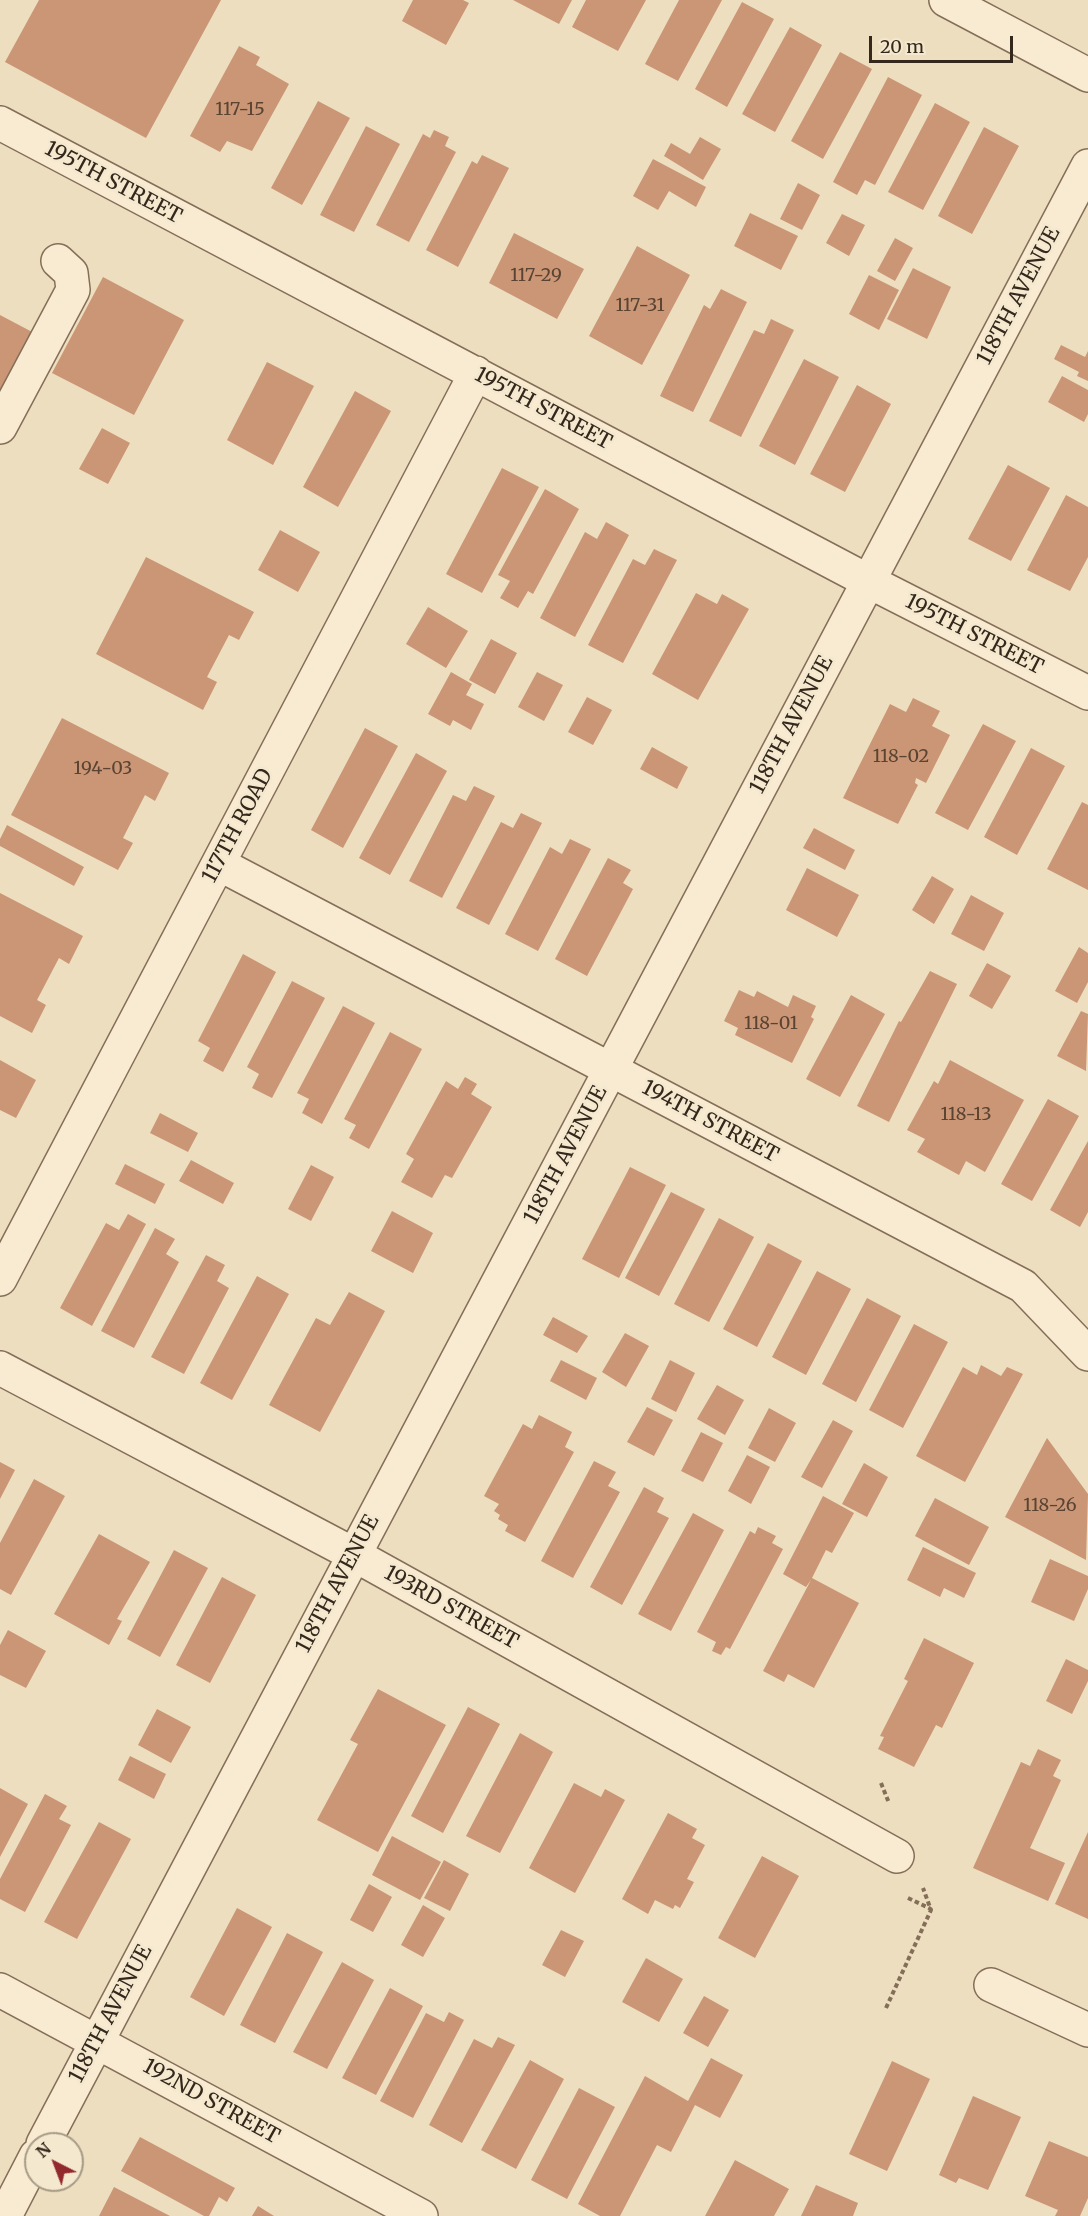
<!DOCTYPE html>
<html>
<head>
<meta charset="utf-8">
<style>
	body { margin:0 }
	#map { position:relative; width:1088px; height:2216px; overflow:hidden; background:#eddebf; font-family:Merriweather,serif }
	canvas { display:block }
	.north { position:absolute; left:24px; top:2132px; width:60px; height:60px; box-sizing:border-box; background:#f4e8ce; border:2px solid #a79b87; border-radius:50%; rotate:318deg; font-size:16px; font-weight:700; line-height:24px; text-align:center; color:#34271c }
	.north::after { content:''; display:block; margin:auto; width:21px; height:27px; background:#92292d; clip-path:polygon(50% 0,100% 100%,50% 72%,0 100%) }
	.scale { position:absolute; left:869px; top:36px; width:144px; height:27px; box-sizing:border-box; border:3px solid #34271c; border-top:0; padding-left:8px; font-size:18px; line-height:21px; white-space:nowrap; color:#34271c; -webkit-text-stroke:4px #f4e8ce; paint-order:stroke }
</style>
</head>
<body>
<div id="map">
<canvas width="1088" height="2216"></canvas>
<div class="north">N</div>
<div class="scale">20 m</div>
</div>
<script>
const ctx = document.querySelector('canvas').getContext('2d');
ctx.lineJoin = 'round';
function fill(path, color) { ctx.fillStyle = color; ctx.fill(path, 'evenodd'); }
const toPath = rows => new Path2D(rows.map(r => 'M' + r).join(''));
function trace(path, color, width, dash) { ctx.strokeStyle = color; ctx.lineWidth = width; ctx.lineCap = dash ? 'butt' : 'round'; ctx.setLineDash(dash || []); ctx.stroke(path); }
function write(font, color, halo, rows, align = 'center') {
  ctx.font = font + ' Merriweather,serif'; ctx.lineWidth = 5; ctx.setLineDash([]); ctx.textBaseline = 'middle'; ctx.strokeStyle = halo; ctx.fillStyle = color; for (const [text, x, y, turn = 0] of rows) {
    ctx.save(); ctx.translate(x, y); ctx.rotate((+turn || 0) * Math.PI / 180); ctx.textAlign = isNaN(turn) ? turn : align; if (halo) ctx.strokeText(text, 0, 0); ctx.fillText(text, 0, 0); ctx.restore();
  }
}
fill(toPath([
	[39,0,221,0,146,138,5,62],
	[413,0,463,0,469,3,446,45,402,21],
	[513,0,572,0,559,24],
	[586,0,646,0,618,51,572,27],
	[679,0,722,0,678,81,645,64],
	[742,2,774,19,727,107,695,89],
	[790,27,822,45,775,132,742,114],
	[239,46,260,57,256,65,289,84,252,151,227,141,220,152,190,136],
	[840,52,872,69,823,159,791,141],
	[888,77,922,95,875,185,865,180,857,195,833,182],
	[318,101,350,118,302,205,271,188],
	[935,103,970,122,923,210,888,192],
	[366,126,400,144,354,232,320,215],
	[984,127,1019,146,972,234,938,216],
	[434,130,449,137,445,146,456,152,409,242,376,225,423,134,430,138],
	[700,137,721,149,703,180,664,156,671,143,690,154],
	[482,155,509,168,458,267,426,250,472,161,477,164],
	[653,159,706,187,696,207,669,191,658,210,633,196],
	[798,183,820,195,802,230,780,219],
	[750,213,798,236,781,270,734,246],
	[842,214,865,225,849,256,826,243],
	[514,233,584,269,557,319,489,283],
	[895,238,913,248,895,281,877,271],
	[637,246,690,275,642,365,589,336],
	[913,268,951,287,927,339,887,319],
	[869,275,899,290,879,330,849,314],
	[103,277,184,320,134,415,52,373],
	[721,289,747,302,693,412,660,396,704,305,710,309],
	[0,315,36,334,0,401],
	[771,319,794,330,741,437,709,421,754,330,764,334],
	[1061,345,1085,357,1088,351,1088,381,1077,376,1079,372,1054,359],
	[804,359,839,377,795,465,759,446],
	[267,362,314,386,273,465,227,440],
	[1062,376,1088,390,1088,414,1084,422,1048,402],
	[857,385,891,404,845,492,810,474],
	[355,391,391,411,338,507,303,487],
	[102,428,130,443,108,484,79,469],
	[1008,465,1050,488,1011,561,968,539],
	[502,468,539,487,482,593,446,574],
	[545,489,579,509,533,594,528,591,518,608,500,598,510,581,498,575],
	[1066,495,1088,507,1088,557,1070,591,1027,570],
	[606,522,629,535,575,637,540,618,585,532,597,539],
	[280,530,320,552,298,592,258,570],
	[654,549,677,560,623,663,588,645,633,559,645,565],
	[146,557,254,612,239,640,229,635,207,677,217,682,203,710,96,654],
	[696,593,717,604,722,594,749,609,698,700,652,674],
	[428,607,468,631,446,668,406,644],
	[491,639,517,653,495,694,469,680],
	[451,672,472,684,466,695,484,704,471,730,453,720,450,726,428,714],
	[537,672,563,685,544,721,518,707],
	[587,697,612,710,593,745,568,732],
	[913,698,940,711,932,726,950,735,926,783,916,778,915,783,918,785,898,824,843,798,890,704,906,712],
	[62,718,169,773,155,801,145,795,123,838,133,843,118,870,11,815],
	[983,724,1016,741,968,830,935,813],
	[365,728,398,746,343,848,311,830],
	[652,747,688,767,677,789,640,769],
	[1031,748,1065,766,1017,855,984,837],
	[416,753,447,771,390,875,359,858],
	[474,786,495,796,442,898,409,881,453,795,466,801],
	[1082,802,1088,805,1088,890,1047,869],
	[521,813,542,823,489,925,456,908,501,822,513,828],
	[7,825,84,867,74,886,0,846,0,839],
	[814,828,855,850,845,870,803,848],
	[570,839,591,849,538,951,505,934,550,847,562,854],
	[608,858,631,870,623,883,633,889,587,976,555,959],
	[807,868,859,895,837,937,786,910],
	[932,876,954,889,934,924,912,910],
	[0,893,83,936,69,964,59,958,37,1000,46,1005,32,1033,0,1016],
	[971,895,1004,913,984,951,951,934],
	[1079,947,1088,953,1088,982,1077,1003,1055,991],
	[243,954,276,972,223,1072,203,1061,210,1048,198,1041],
	[987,963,1011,976,992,1009,969,996],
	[930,971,957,984,889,1122,857,1106,899,1021,901,1022],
	[292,981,325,998,272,1098,252,1088,259,1074,247,1067],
	[739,990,754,997,757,991,788,1007,793,995,816,1006,811,1017,814,1019,792,1063,735,1035,738,1028,724,1021],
	[851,995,885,1014,840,1097,806,1079],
	[343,1006,375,1023,322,1124,302,1113,309,1099,297,1093],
	[1081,1011,1088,1014,1086,1071,1057,1056],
	[390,1032,422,1049,369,1149,349,1138,356,1125,344,1119],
	[0,1060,36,1080,16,1118,0,1110],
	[950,1060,1024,1100,985,1172,966,1161,959,1175,917,1152,925,1139,907,1130,934,1081,938,1084],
	[465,1077,477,1084,471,1094,492,1107,452,1178,445,1175,432,1198,401,1182,414,1159,406,1154,446,1081,458,1089],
	[1048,1099,1079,1116,1032,1201,1001,1184],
	[160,1113,198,1133,188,1152,150,1133],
	[1088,1141,1088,1212,1080,1227,1050,1210],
	[191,1160,234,1183,223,1204,179,1181],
	[125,1164,165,1184,155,1204,115,1184],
	[311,1165,334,1177,311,1221,288,1209],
	[630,1167,666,1185,619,1278,582,1259],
	[671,1192,705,1209,659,1296,625,1278],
	[392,1211,433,1233,413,1273,371,1251],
	[128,1214,146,1224,92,1326,60,1308,106,1223,119,1230],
	[719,1218,754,1237,709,1322,674,1304],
	[155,1228,175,1239,166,1254,179,1262,134,1348,101,1331],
	[768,1243,802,1261,757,1347,723,1329],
	[206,1255,225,1265,217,1281,229,1288,184,1374,151,1357],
	[817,1271,851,1289,806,1375,772,1357],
	[257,1276,289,1294,232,1400,200,1383],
	[349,1292,385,1311,320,1432,269,1405,316,1318,330,1325],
	[867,1298,901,1316,856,1402,822,1384],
	[553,1317,588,1336,577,1353,543,1335],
	[914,1324,948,1342,903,1428,869,1410],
	[625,1333,649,1346,626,1387,602,1372],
	[561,1360,597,1378,586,1400,550,1381],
	[670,1360,695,1373,676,1412,651,1399],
	[981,1365,1001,1376,1007,1367,1023,1374,965,1482,916,1456,963,1367,977,1375],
	[717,1385,744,1400,725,1435,697,1419],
	[647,1407,673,1420,654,1456,627,1442],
	[769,1408,796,1423,775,1462,748,1448],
	[539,1415,572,1432,565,1447,574,1452,525,1542,505,1531,508,1525,498,1519,500,1515,494,1511,499,1504,484,1496,523,1424,532,1429],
	[833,1420,853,1431,822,1488,801,1477],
	[701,1432,723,1443,703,1482,681,1471],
	[1047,1438,1088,1494,1086,1560,1005,1517],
	[747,1455,770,1467,751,1504,728,1491],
	[594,1461,616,1472,608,1486,620,1492,573,1578,541,1561],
	[0,1462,15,1470,0,1499],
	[864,1463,888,1477,867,1517,842,1504],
	[34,1479,65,1496,11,1595,0,1589,0,1543],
	[644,1487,664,1498,657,1512,669,1518,622,1605,590,1587],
	[823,1496,854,1513,832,1553,826,1550,812,1578,859,1603,814,1688,788,1674,784,1682,763,1671,811,1580,806,1587,783,1574],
	[935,1498,989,1527,969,1565,915,1536],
	[693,1513,724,1530,671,1631,638,1614],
	[758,1527,776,1536,772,1543,783,1549,730,1649,726,1647,721,1655,712,1651,716,1642,697,1632,750,1531,755,1534],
	[99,1534,150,1562,117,1619,122,1621,109,1645,54,1614],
	[923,1547,976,1573,964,1598,944,1588,940,1597,907,1580],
	[174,1550,208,1568,160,1657,127,1639],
	[1050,1559,1088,1576,1088,1589,1074,1621,1031,1602],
	[222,1577,256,1595,210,1683,176,1665],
	[8,1630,46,1651,26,1688,0,1675,0,1645],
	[924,1638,974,1663,942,1728,936,1725,914,1767,878,1749,884,1737,880,1736,908,1681,904,1679],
	[1066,1659,1088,1670,1088,1681,1072,1714,1046,1701],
	[378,1689,446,1725,378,1852,317,1820,358,1744,350,1740],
	[468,1707,500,1724,443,1833,411,1816],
	[157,1709,191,1727,171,1763,138,1745],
	[520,1733,553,1752,500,1853,466,1836],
	[1038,1749,1061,1760,1053,1776,1061,1780,1030,1848,1065,1863,1048,1901,973,1868,1021,1762,1030,1766],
	[130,1756,166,1774,154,1799,118,1780],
	[574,1783,601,1797,605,1789,625,1800,575,1893,529,1868],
	[0,1788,28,1804,0,1857],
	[45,1794,67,1806,59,1819,71,1825,25,1912,0,1899,0,1879],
	[668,1813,697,1829,692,1838,705,1845,687,1879,694,1882,680,1908,675,1905,673,1909,655,1900,648,1914,622,1899],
	[99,1822,131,1839,77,1939,44,1922],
	[1088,1832,1088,1919,1055,1904],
	[392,1836,441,1862,420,1900,372,1875],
	[762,1856,799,1876,755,1958,718,1938],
	[444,1860,469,1874,450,1911,424,1898],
	[369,1884,392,1897,373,1932,350,1920],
	[423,1905,445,1918,423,1957,401,1945],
	[237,1908,272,1927,224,2016,190,1997],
	[561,1930,584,1941,565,1977,542,1965],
	[287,1933,323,1952,275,2043,240,2025],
	[646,1958,683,1979,659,2022,622,2002],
	[342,1962,374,1980,327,2069,293,2052],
	[390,1988,423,2006,376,2095,342,2078],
	[704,1996,729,2010,708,2047,683,2033],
	[449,2012,464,2020,413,2118,380,2101,426,2013,444,2022],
	[498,2037,515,2045,462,2143,429,2125,474,2039,492,2048],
	[711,2058,743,2075,720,2118,695,2105,671,2152,657,2145,620,2216,600,2216,578,2204,645,2076,688,2101],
	[530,2060,564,2079,516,2169,481,2150],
	[892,2061,930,2079,887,2171,849,2154],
	[579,2088,615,2107,567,2199,531,2180],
	[973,2096,1021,2117,988,2190,959,2178,956,2183,939,2175],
	[140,2137,235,2188,227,2202,219,2197,209,2216,204,2216,121,2171],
	[1049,2141,1088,2157,1088,2198,1080,2216,1055,2216,1058,2210,1025,2196],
	[735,2160,789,2189,774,2216,705,2216],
	[816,2185,858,2203,853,2216,801,2216],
	[114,2187,170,2216,99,2216],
	[258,2206,274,2216,252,2216]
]), '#ca9675');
const minor = toPath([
	[946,0,1088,75],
	[0,123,868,581,1088,693],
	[0,427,73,290,71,273,58,261],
	[219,864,1023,1286,1088,1354],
	[0,1279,476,373],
	[0,1368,353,1554,897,1856],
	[991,1985,1088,2030],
	[0,1990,421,2216],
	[43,2144,1088,166],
	[5,2216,36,2156]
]);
trace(minor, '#856e58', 36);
trace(toPath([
	[881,1783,889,1803],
	[908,1898,931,1909],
	[886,2008,931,1910,923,1888]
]), '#856e58', 4, [4.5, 3]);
trace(minor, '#f8ebd1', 33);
write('18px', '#5a4332', null, [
	["117-15",240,110],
	["117-29",536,276],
	["117-31",640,306],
	["118-02",901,757],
	["194-03",103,769],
	["118-01",771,1024],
	["118-13",966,1115],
	["118-26",1050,1506]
]);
write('21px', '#34271c', '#f4e8ce', [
	["195TH STREET",113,183,28],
	["118TH AVENUE",1019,296,-62],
	["195TH STREET",543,409,28],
	["195TH STREET",974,635,27],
	["118TH AVENUE",792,725,-62],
	["117TH ROAD",238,826,-62],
	["194TH STREET",710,1122,28],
	["118TH AVENUE",566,1155,-62],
	["118TH AVENUE",338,1584,-62],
	["193RD STREET",451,1608,29],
	["118TH AVENUE",111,2014,-62],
	["192ND STREET",211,2102,29]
]);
</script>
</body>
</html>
